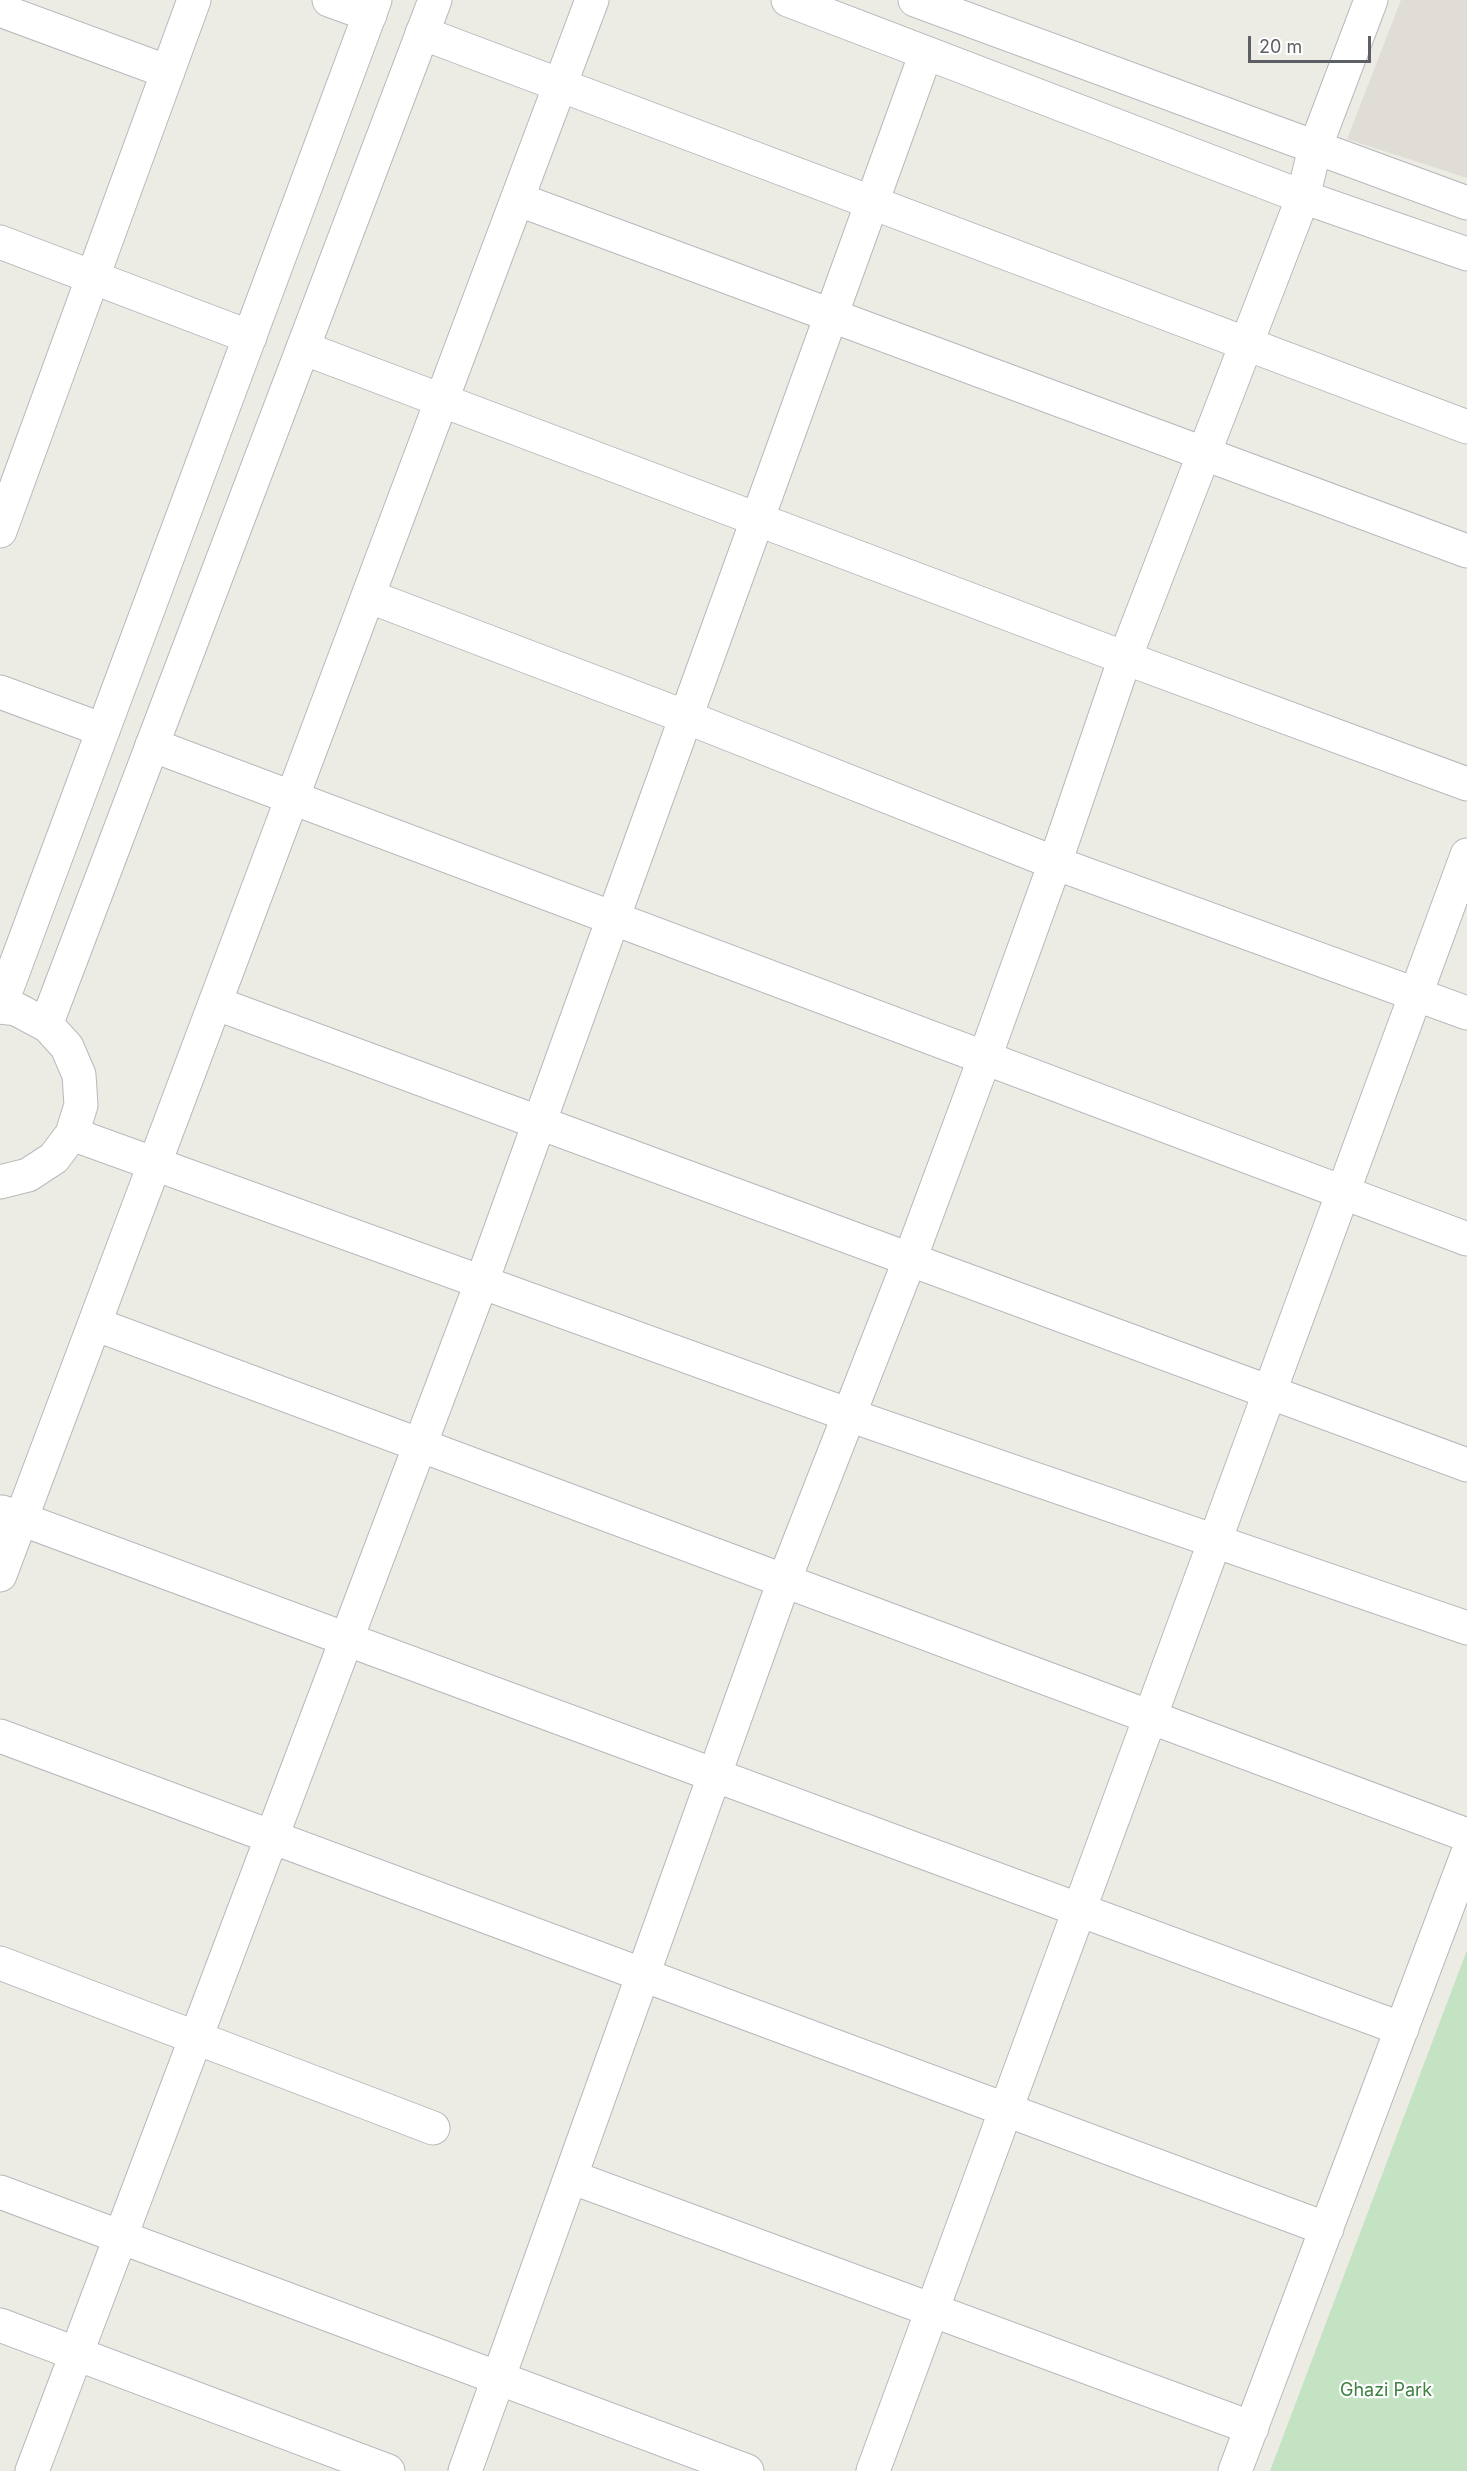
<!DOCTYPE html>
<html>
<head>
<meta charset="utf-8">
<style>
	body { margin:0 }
	#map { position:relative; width:1467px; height:2471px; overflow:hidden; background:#edece4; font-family:Inter,sans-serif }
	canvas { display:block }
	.scale { position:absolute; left:1248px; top:36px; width:123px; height:27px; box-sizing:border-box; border:3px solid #5c5f63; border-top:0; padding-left:8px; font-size:18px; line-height:21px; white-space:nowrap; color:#5c5f63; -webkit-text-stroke:4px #fff; paint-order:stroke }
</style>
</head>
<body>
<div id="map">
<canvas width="1467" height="2471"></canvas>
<div class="scale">20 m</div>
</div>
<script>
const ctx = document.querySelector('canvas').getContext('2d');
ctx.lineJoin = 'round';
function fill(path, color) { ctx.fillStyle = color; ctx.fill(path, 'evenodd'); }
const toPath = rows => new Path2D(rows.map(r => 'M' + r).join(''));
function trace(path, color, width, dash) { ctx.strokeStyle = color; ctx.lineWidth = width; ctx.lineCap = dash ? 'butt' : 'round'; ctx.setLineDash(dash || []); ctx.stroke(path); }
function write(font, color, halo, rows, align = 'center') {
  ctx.font = font + ' Inter,sans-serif'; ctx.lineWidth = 4.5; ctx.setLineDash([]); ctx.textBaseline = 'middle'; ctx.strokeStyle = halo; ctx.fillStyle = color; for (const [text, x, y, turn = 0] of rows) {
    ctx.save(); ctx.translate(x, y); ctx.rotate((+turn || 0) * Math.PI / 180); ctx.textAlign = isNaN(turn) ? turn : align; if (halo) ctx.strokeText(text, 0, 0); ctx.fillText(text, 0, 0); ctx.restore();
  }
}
fill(toPath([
	[1401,0,1467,0,1467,178,1347,139]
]), '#e0ddd6');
fill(toPath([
	[1467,1950,1467,2471,1270,2471]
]), '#c3e3c3');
const minor = toPath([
	[329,0,370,15],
	[0,10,168,72],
	[422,33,1467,427],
	[517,199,1467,551],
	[0,242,250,337],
	[303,348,1125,658,1467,784],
	[0,531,194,0],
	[368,596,686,717,1055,863,1467,1013],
	[0,692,103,730],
	[152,745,1467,1239],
	[215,1003,1467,1465],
	[95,1324,1467,1835],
	[2,1512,1402,2029],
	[0,1575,592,0],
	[0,1736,1327,2229],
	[0,1963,433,2128],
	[571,2177,1252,2428],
	[0,2192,747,2471],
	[0,2325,388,2471],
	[32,2471,482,1281,926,53],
	[873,2471,1467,855],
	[1235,2471,1467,1855]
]);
const tertiary = toPath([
	[788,0,1303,197,1467,254],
	[915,0,1467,203],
	[0,1007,375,0],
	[0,1007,16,1009,48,1026,67,1047,79,1075,81,1105,72,1134,54,1158,28,1175,0,1182],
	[46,1025,435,0],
	[72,1134,849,1415,1467,1628],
	[465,2471,784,1581,910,1259,985,1057,1055,863,1125,658,1303,197,1315,148,1371,0]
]);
trace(minor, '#b7b9bd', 35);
trace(tertiary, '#b7b9bd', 35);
trace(minor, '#fff', 33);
trace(tertiary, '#fff', 33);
write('18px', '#3d8241', '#fff', [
	["Ghazi Park",1386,2391]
]);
</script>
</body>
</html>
